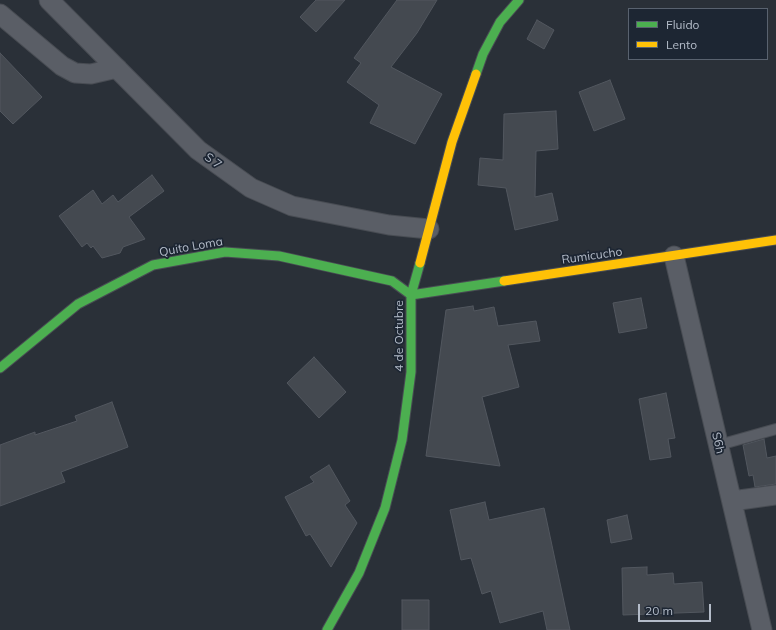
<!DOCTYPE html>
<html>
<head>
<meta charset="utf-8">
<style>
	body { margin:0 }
	#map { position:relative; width:776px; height:630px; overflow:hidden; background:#2a3038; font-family:Mulish,sans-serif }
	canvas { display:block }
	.legend { position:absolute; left:628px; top:8px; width:140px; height:52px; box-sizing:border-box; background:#1d2633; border:1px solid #59626f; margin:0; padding:5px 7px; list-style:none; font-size:12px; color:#b4bcc9 }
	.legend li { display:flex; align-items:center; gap:8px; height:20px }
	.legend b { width:20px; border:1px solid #59626f }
	.scale { position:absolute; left:638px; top:604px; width:73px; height:18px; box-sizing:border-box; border:2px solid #b4bcc9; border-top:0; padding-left:5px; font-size:12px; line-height:14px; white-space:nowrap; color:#b4bcc9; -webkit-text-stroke:3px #1d2633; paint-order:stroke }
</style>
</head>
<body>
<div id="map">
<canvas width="776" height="630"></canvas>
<ul class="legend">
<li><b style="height:5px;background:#4caf50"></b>Fluido</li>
<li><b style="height:5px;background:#ffc107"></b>Lento</li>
</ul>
<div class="scale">20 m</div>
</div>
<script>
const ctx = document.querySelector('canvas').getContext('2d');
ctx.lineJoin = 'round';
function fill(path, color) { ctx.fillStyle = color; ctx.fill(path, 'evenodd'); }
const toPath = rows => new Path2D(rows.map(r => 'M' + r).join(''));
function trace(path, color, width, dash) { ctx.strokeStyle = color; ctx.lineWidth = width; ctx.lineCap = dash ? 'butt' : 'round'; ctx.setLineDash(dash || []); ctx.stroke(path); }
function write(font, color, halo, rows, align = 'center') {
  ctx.font = font + ' Mulish,sans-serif'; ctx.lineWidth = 3.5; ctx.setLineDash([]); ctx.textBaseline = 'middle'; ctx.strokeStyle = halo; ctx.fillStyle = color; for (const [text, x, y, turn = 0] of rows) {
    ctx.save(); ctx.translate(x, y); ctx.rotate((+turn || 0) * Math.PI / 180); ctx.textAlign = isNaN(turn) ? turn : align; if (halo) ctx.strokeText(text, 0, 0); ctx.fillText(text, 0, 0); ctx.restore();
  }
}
const building = toPath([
	[316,0,345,0,316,32,300,17,316,0],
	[397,0,437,0,417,33,391,67,442,94,415,144,370,123,379,105,347,82,361,63,354,58,397,0],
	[537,20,554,30,544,49,527,39,537,20],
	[0,53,42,97,13,124,0,111,0,53],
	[610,80,625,119,594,131,579,92,610,80],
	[556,111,558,149,536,151,535,197,552,193,558,220,515,230,506,188,478,185,480,158,503,160,504,114,556,111],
	[152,175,164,191,129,217,145,239,123,247,120,253,102,258,93,246,91,248,87,243,82,247,59,216,93,190,102,204,113,195,118,202,152,175],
	[641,298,647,328,619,333,613,303,641,298],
	[473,306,474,311,494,307,498,326,536,321,540,341,508,345,519,387,482,397,500,466,426,456,446,310,473,306],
	[314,357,346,392,319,418,287,383,314,357],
	[666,393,675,438,668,439,671,457,650,460,639,399,666,393],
	[112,402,128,447,61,472,65,482,0,506,0,445,35,432,35,435,77,421,75,416,112,402],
	[764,439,767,458,776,456,776,484,755,487,753,475,749,476,743,445,764,439],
	[329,465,350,501,345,505,357,523,331,567,310,534,306,536,285,497,314,482,310,477,329,465],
	[485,502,489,520,544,508,570,630,547,630,543,611,500,623,491,591,482,594,471,558,461,560,450,510,485,502],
	[627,515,632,539,611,543,607,520,627,515],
	[647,567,647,575,673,573,674,584,702,582,704,612,623,615,622,568,647,567],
	[402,600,429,600,429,630,402,630,402,600]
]);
fill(building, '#444950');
trace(building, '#52575f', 1);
const lane = toPath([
	[719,445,776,429]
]);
const street = toPath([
	[49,0,198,150,251,188,292,206,389,225,429,229],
	[0,14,62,66,75,73,91,74,117,68],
	[674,256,762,630],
	[732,501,776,495]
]);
const fast = toPath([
	[476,74,483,54,500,22,519,0],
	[0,368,78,304,153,265,225,252,279,256,392,281,411,295,504,281],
	[327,630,359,573,385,508,402,440,411,372,411,295,420,263]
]);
const slow = toPath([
	[420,263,452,142,476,74],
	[504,281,776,240]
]);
trace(lane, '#484c53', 12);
trace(street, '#484c53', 21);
trace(fast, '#484c53', 11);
trace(slow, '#484c53', 11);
trace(lane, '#5a5e66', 10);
trace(street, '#5a5e66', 19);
trace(fast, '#4caf50', 9);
trace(slow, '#ffc107', 9);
write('12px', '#b4bcc9', '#1d2633', [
	["S 7",213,161,36],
	["Quito Loma",191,247,-10],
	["Rumicucho",592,256,-8],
	["4 de Octubre",399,336,-90],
	["S6h",718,443,77]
]);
</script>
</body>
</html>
